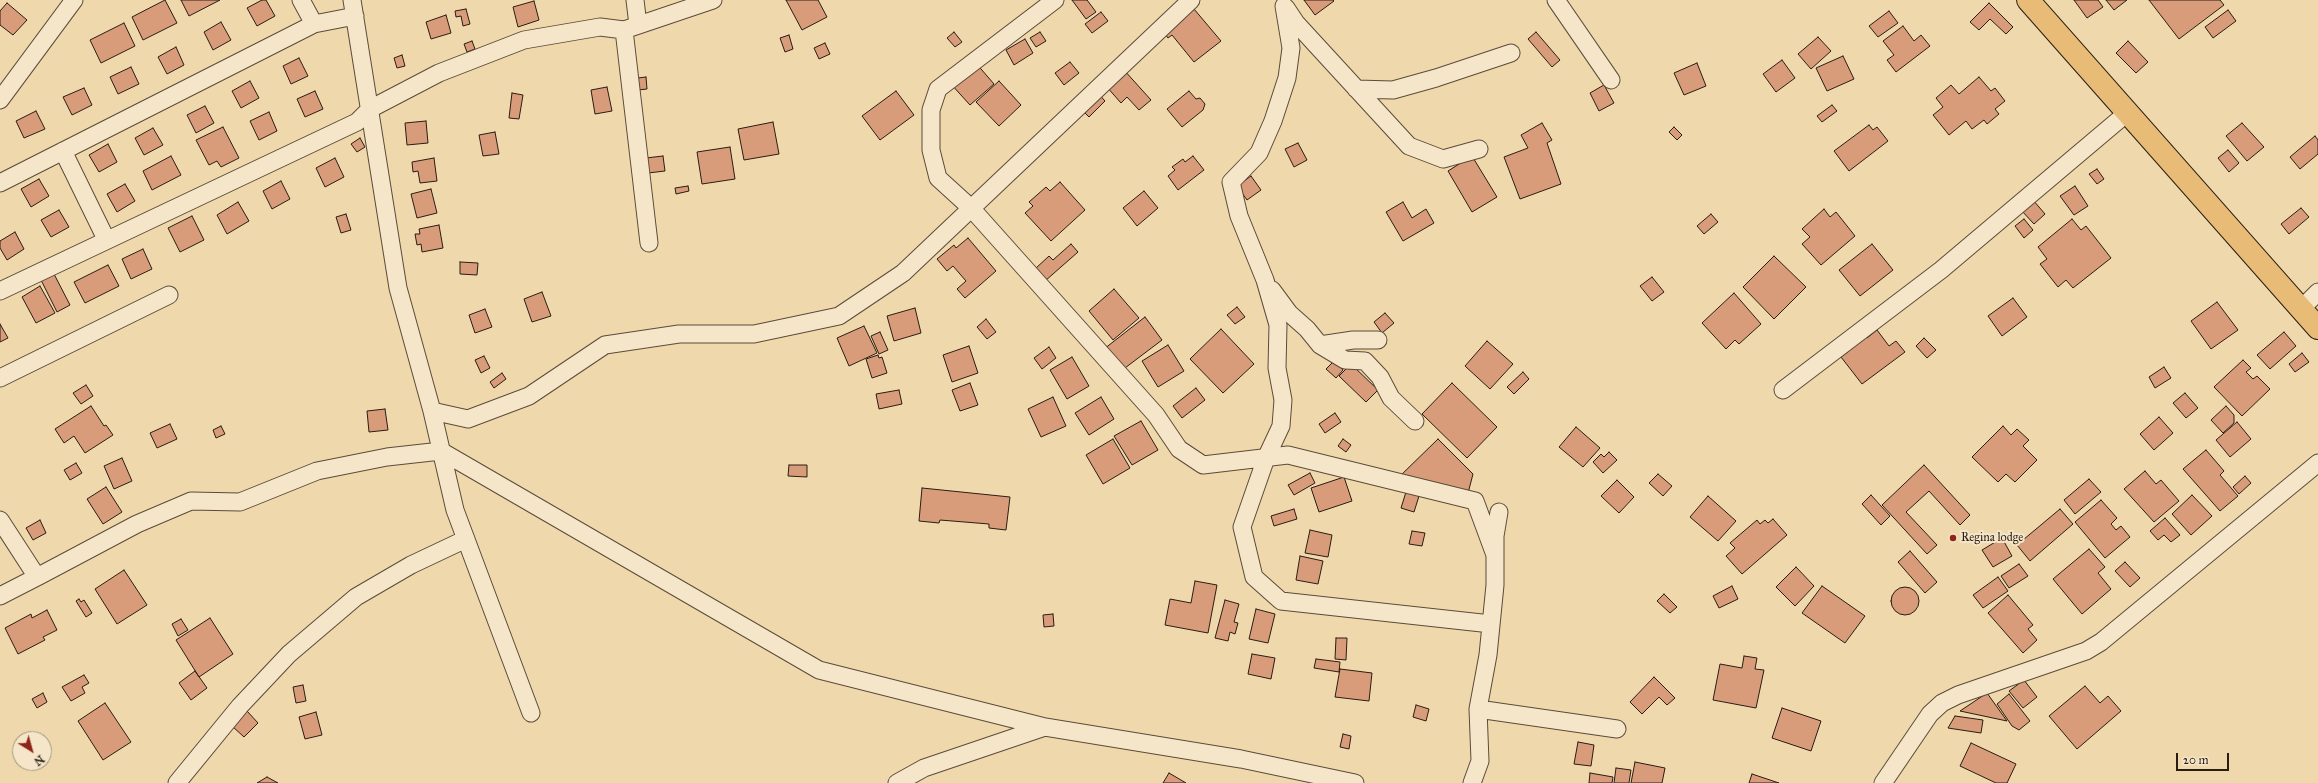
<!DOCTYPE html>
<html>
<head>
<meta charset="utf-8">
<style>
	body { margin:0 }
	#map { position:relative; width:2318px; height:783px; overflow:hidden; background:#efd9ac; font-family:"IM FELL Great Primer",serif }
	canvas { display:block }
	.north { position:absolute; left:12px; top:731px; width:40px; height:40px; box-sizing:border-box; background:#f5e6c9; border:1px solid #a49580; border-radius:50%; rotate:143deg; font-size:11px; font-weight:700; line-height:16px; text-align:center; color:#2a1c13 }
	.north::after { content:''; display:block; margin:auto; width:14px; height:18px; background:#8f2418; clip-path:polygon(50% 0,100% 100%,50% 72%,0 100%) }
	.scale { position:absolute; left:2176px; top:753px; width:53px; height:18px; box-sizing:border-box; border:2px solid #2a1c13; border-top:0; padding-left:5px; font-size:12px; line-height:14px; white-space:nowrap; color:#2a1c13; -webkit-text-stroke:3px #f5e6c9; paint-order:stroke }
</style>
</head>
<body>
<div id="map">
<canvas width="2318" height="783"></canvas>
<div class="north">N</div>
<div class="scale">20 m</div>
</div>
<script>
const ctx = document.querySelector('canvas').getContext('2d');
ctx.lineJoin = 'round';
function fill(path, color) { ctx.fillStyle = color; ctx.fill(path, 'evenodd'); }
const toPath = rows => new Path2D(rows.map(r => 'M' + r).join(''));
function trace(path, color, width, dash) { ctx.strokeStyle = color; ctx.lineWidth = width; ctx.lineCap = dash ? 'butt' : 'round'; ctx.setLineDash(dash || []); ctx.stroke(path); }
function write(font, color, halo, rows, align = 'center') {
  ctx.font = font + ' "IM FELL Great Primer",serif'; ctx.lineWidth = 4; ctx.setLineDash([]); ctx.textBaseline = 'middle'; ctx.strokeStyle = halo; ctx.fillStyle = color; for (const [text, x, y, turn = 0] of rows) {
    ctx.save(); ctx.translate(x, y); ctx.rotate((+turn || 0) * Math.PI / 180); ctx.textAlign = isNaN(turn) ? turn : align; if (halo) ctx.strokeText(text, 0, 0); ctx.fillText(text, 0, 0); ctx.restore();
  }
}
const building = toPath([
	[165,0,177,23,143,40,132,17,165,0],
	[181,0,220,0,189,16,181,0],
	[262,0,266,0,275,16,257,26,247,8,262,0],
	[786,0,818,0,827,17,802,30,786,0],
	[1072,0,1087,0,1096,12,1086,19,1072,0],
	[1304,0,1333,0,1334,1,1315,15,1304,0],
	[2074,0,2098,0,2103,7,2087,18,2074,0],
	[2106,0,2127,0,2114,10,2106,0],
	[2149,0,2220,0,2224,5,2179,39,2149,0],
	[534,1,539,20,518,27,513,7,534,1],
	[7,3,27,20,13,35,0,25,0,11,7,3],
	[1989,3,2013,27,2006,34,1990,19,1979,30,1970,22,1989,3],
	[466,9,470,24,463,26,461,16,456,17,455,11,466,9],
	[1194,9,1221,41,1194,62,1172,35,1168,38,1162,30,1194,9],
	[2228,10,2236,21,2213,38,2205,27,2228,10],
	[1889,11,1898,23,1878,37,1869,26,1889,11],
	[1101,12,1108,21,1092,33,1085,24,1101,12],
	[446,15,451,33,431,39,426,22,446,15],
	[221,22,231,40,213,50,204,32,221,22],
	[124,23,135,46,101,63,90,40,124,23],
	[1903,26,1914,41,1921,35,1930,46,1896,72,1887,60,1894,55,1883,41,1903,26],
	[954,32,962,42,955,47,947,38,954,32],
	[1040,32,1046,41,1036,47,1030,38,1040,32],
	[1536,32,1560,60,1552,67,1528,39,1536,32],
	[789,35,793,49,785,52,780,38,789,35],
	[1818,37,1831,51,1811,69,1798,54,1818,37],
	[1025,39,1033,53,1014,65,1006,50,1025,39],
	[472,41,475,49,467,52,464,44,472,41],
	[2128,41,2148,62,2136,73,2116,53,2128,41],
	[825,43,830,54,819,59,814,48,825,43],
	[176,47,184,65,167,74,158,57,176,47],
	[402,55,405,66,397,68,394,58,402,55],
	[1843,56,1854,79,1827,91,1816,68,1843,56],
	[299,58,308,76,291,84,283,66,299,58],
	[1782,60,1795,78,1776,92,1763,74,1782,60],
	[975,62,994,84,970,105,950,83,975,62],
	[1070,62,1079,73,1064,85,1055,73,1070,62],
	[1697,63,1706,86,1684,95,1674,73,1697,63],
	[131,67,139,84,118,94,110,77,131,67],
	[1124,70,1151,100,1139,110,1127,97,1121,103,1106,86,1124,70],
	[646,77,647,89,638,90,638,78,646,77],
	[1979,77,1991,91,1995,88,2005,101,1995,109,1999,114,1987,124,1984,120,1972,129,1966,121,1949,135,1933,115,1943,107,1936,98,1951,85,1959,94,1979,77],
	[250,81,259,98,241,108,232,91,250,81],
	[999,81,1021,105,999,126,976,102,999,81],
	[1604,85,1614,103,1599,111,1590,93,1604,85],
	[607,87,612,111,595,114,591,90,607,87],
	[84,88,92,105,72,115,63,97,84,88],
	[315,91,323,109,305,117,297,99,315,91],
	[896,91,914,115,880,140,862,116,896,91],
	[1189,91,1196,99,1200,98,1205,104,1203,110,1182,127,1167,109,1189,91],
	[1097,92,1105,101,1089,117,1080,108,1097,92],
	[512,93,523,95,519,119,509,118,512,93],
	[1832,105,1837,111,1822,122,1817,116,1832,105],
	[205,106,214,123,196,133,187,115,205,106],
	[36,111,45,129,24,138,16,121,36,111],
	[269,112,277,131,259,140,250,121,269,112],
	[426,121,428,143,407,145,405,123,426,121],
	[773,122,779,154,744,160,738,129,773,122],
	[1542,123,1552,140,1547,143,1561,184,1520,199,1504,157,1528,148,1521,135,1542,123],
	[2242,123,2264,147,2247,161,2226,136,2242,123],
	[1869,125,1873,130,1877,127,1888,141,1849,171,1834,151,1869,125],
	[223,127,239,158,221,167,217,161,209,165,196,140,223,127],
	[1674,127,1682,135,1677,140,1669,132,1674,127],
	[153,128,163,145,144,155,135,138,153,128],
	[495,132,499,154,483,156,479,135,495,132],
	[2315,136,2318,140,2318,154,2300,169,2290,157,2315,136],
	[360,138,365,147,357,152,351,144,360,138],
	[1298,143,1307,160,1294,167,1285,149,1298,143],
	[108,144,117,162,99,172,89,155,108,144],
	[730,147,735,179,702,184,697,152,730,147],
	[2228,150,2239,163,2229,172,2218,158,2228,150],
	[171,156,181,175,152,190,143,171,171,156],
	[663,156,665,171,648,173,646,158,663,156],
	[1193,156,1204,170,1178,190,1168,176,1175,170,1172,167,1183,159,1185,162,1193,156],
	[1472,156,1497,197,1472,212,1448,171,1472,156],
	[335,158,344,177,325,187,316,168,335,158],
	[434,158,437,181,420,183,418,171,413,172,412,162,434,158],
	[2097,169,2104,179,2097,184,2089,174,2097,169],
	[1251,176,1261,190,1247,200,1237,186,1251,176],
	[39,179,49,196,31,207,21,189,39,179],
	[281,181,290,199,272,209,263,191,281,181],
	[1060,182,1085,210,1051,241,1025,213,1033,206,1029,202,1046,187,1050,191,1060,182],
	[125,184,135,201,117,212,107,194,125,184],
	[688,186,689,191,676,194,675,188,688,186],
	[2075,186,2088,206,2074,215,2060,196,2075,186],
	[431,189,437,213,417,218,411,194,431,189],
	[1144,191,1158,208,1137,226,1123,208,1144,191],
	[2033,200,2045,214,2034,224,2021,210,2033,200],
	[238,202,249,221,227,234,217,215,238,202],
	[1403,202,1412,218,1426,209,1434,223,1403,241,1386,212,1403,202],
	[2301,208,2309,217,2289,234,2281,224,2301,208],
	[1824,209,1830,217,1836,212,1855,236,1821,265,1802,244,1810,237,1802,229,1824,209],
	[59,210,69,227,51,237,41,220,59,210],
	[346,214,351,230,341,233,336,217,346,214],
	[1711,214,1718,222,1704,234,1697,226,1711,214],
	[192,216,204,240,180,252,168,228,192,216],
	[2024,219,2033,230,2024,238,2015,226,2024,219],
	[2072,219,2081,230,2086,226,2111,258,2073,288,2066,280,2058,287,2040,264,2047,259,2038,247,2072,219],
	[439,225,443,248,422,252,421,244,417,245,415,234,420,234,419,229,439,225],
	[15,232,24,249,7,260,0,248,0,241,15,232],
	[968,238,996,271,965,298,957,289,966,281,953,266,947,271,937,259,954,245,956,248,968,238],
	[1071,244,1078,252,1045,281,1035,269,1049,256,1053,260,1071,244],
	[1872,244,1893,270,1860,296,1839,270,1872,244],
	[143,249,152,269,131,279,122,259,143,249],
	[1774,256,1806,287,1774,319,1743,287,1774,256],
	[460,262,478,263,477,275,460,274,460,262],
	[108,265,119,286,85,303,74,282,108,265],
	[54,274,70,305,57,312,41,280,54,274],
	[1652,277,1664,292,1652,301,1640,286,1652,277],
	[40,286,55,313,36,323,22,297,40,286],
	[1114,289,1139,318,1113,340,1089,311,1114,289],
	[542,292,551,316,532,322,524,299,542,292],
	[1734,293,1761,324,1739,344,1735,340,1726,349,1702,323,1734,293],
	[2013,298,2027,317,2002,336,1988,316,2013,298],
	[2217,302,2238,330,2211,349,2191,321,2217,302],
	[1237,307,1245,317,1235,324,1227,315,1237,307],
	[915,308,921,333,894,341,887,316,915,308],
	[485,309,492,327,475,333,469,315,485,309],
	[1385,313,1394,323,1382,333,1374,322,1385,313],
	[1145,317,1162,340,1121,371,1104,349,1145,317],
	[986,319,996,332,987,339,977,327,986,319],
	[0,324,8,338,0,342,0,324],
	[864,326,877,353,849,366,837,338,864,326],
	[1221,329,1254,364,1223,393,1190,359,1221,329],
	[1877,330,1889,346,1896,341,1905,352,1862,384,1841,357,1849,351,1845,345,1862,332,1867,338,1877,330],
	[880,332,888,350,879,354,871,336,880,332],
	[2284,332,2296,346,2270,369,2257,355,2284,332],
	[1924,338,1936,350,1927,358,1916,346,1924,338],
	[1487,341,1513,364,1490,389,1465,366,1487,341],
	[1168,345,1184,371,1158,387,1142,361,1168,345],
	[969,346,978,373,952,382,943,355,969,346],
	[1049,347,1056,358,1042,369,1034,358,1049,347],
	[2302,353,2309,362,2295,372,2289,364,2302,353],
	[878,355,879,358,882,357,887,373,872,378,866,359,878,355],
	[484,356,490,368,481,373,475,360,484,356],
	[1072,357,1089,386,1067,399,1050,370,1072,357],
	[2243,360,2251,368,2246,372,2253,379,2257,376,2270,389,2242,416,2214,387,2243,360],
	[1334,361,1343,370,1336,378,1326,369,1334,361],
	[1351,364,1378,390,1366,402,1339,376,1351,364],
	[2164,367,2171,378,2155,388,2149,377,2164,367],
	[1523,372,1529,379,1514,394,1507,387,1523,372],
	[502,373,506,379,494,388,490,382,502,373],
	[970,383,978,405,960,411,952,390,970,383],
	[1452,383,1497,427,1467,458,1422,414,1452,383],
	[86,385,93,396,81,404,73,393,86,385],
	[1196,388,1205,400,1182,418,1173,406,1196,388],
	[899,390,902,404,879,409,876,394,899,390],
	[2185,393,2198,408,2186,418,2173,403,2185,393],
	[1053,397,1066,426,1041,437,1028,409,1053,397],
	[1101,397,1114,419,1089,435,1075,413,1101,397],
	[91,406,104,426,106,425,113,435,85,453,74,436,64,443,55,429,91,406],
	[2226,406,2234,415,2234,423,2223,433,2211,420,2226,406],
	[385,409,388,430,369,432,367,411,385,409],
	[1335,413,1341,422,1325,433,1319,424,1335,413],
	[2159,417,2173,433,2154,450,2140,434,2159,417],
	[1141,421,1158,450,1132,465,1114,436,1141,421],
	[2237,422,2251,439,2230,457,2216,440,2237,422],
	[170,424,177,439,157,448,150,433,170,424],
	[221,426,225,434,216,438,213,430,221,426],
	[2003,426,2011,435,2017,429,2029,440,2023,446,2037,460,2015,482,2006,474,1998,482,1972,457,2003,426],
	[1576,427,1600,448,1583,467,1559,447,1576,427],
	[1113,439,1130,468,1103,484,1086,455,1113,439],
	[1343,439,1351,445,1346,452,1338,446,1343,439],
	[1438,439,1473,474,1467,497,1398,478,1438,439],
	[2206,450,2224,471,2220,475,2238,496,2220,511,2183,469,2206,450],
	[1609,452,1617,460,1603,473,1593,462,1601,454,1604,457,1609,452],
	[122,458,132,481,114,489,104,466,122,458],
	[76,463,82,473,70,480,64,470,76,463],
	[789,465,807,465,807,477,788,476,789,465],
	[1924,465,1970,515,1960,525,1929,491,1906,512,1937,545,1927,554,1882,505,1924,465],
	[2145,471,2156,484,2161,480,2179,501,2154,522,2124,489,2145,471],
	[1310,473,1315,483,1294,495,1288,485,1310,473],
	[1658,474,1672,486,1663,496,1649,483,1658,474],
	[2245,476,2251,483,2239,494,2233,487,2245,476],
	[1344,477,1352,501,1319,512,1311,488,1344,477],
	[2089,479,2101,492,2075,514,2064,500,2089,479],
	[1617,480,1634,497,1619,513,1601,496,1617,480],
	[106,487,122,512,103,524,87,499,106,487],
	[922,488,1010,497,1006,530,989,528,989,524,940,520,939,523,919,521,922,488],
	[1406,492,1419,496,1414,512,1401,508,1406,492],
	[1871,495,1890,516,1881,525,1862,504,1871,495],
	[2192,495,2212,516,2191,535,2172,514,2192,495],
	[1708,496,1736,521,1718,541,1690,517,1708,496],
	[2101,500,2117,518,2111,524,2116,530,2121,526,2130,537,2105,558,2075,522,2101,500],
	[1294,509,1297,519,1274,526,1271,516,1294,509],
	[2060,509,2073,524,2030,561,2017,545,2060,509],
	[2165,518,2180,535,2171,542,2164,535,2158,540,2150,531,2165,518],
	[1773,519,1787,535,1742,574,1726,556,1735,548,1730,543,1757,520,1760,524,1765,520,1768,523,1773,519],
	[40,520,46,533,33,540,26,528,40,520],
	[1310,530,1332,535,1328,557,1305,553,1310,530],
	[1412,531,1425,533,1422,546,1409,544,1412,531],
	[2002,538,2012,556,1993,567,1982,550,2002,538],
	[2089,549,2105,567,2098,573,2111,589,2082,614,2053,579,2089,549],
	[1910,551,1937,582,1925,593,1898,562,1910,551],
	[1300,556,1323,561,1318,584,1296,580,1300,556],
	[2125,562,2140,578,2130,587,2115,571,2125,562],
	[2019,564,2028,576,2009,588,2001,576,2019,564],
	[1796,567,1814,586,1795,606,1776,587,1796,567],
	[124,570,147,605,117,624,95,589,124,570],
	[1998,577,2008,591,1983,608,1973,595,1998,577],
	[1195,581,1217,585,1208,633,1165,625,1170,599,1191,603,1195,581],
	[1732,586,1738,599,1719,608,1713,596,1732,586],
	[1822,586,1865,616,1845,643,1802,613,1822,586],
	'1891 601a14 14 0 1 1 28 0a14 14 0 1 1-28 0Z',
	[1664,594,1677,607,1670,613,1657,601,1664,594],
	[2008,595,2033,625,2028,629,2037,640,2023,653,1988,613,2008,595],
	[79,599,81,602,84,600,92,613,86,617,76,601,79,599],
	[1225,600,1239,604,1234,622,1238,623,1235,634,1230,632,1228,641,1215,638,1225,600],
	[1256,609,1275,614,1268,643,1249,639,1256,609],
	[47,610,57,630,43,637,45,640,18,654,5,628,31,614,32,618,47,610],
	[1053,614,1054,626,1044,627,1043,615,1053,614],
	[210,618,233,654,199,677,176,640,210,618],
	[181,619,188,630,178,636,172,624,181,619],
	[1336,638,1347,638,1346,660,1335,659,1336,638],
	[1252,654,1275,658,1271,679,1248,674,1252,654],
	[1744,656,1757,658,1755,669,1764,670,1756,708,1713,700,1720,664,1742,668,1744,656],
	[1316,659,1340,662,1339,672,1314,668,1316,659],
	[1340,669,1372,673,1369,701,1335,697,1340,669],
	[195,671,207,688,191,700,179,683,195,671],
	[84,675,89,683,82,687,85,693,71,701,62,687,84,675],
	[1654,677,1675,698,1667,705,1659,697,1642,714,1630,702,1654,677],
	[2024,680,2037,697,2023,708,2009,691,2024,680],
	[303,685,306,701,296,703,293,687,303,685],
	[2085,686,2100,703,2108,696,2121,711,2077,749,2049,716,2085,686],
	[43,693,47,702,37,708,32,699,43,693],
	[1987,693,2007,721,1960,711,1987,693],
	[2009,694,2030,721,2019,730,2012,726,1997,704,2009,694],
	[105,703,131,742,103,760,78,721,105,703],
	[1416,705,1429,709,1426,721,1413,717,1416,705],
	[1782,708,1821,721,1811,751,1772,738,1782,708],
	[247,711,258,723,244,737,232,726,247,711],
	[316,712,322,735,305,739,299,717,316,712],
	[1955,716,1983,720,1981,733,1948,728,1955,716],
	[1343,734,1351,736,1349,749,1340,747,1343,734],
	[1578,742,1594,745,1591,766,1574,764,1578,742],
	[1971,743,2016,764,2007,783,1996,783,1960,766,1971,743],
	[1635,762,1665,768,1662,783,1631,783,1635,762],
	[1616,768,1631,770,1629,783,1614,783,1616,768],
	[1169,773,1186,783,1163,783,1169,773],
	[1590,773,1613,777,1612,783,1589,783,1590,773],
	[1752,774,1779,783,1749,783,1752,774],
	[267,777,278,783,257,783,267,777]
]);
fill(building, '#d99c7b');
trace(building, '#2a1c13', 1);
const minor = toPath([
	[301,0,314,24],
	[352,0,398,288,432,411,468,419,529,396,605,345,679,334,754,334,839,316,903,273,1191,0],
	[635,0,638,25],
	[1055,0,938,89,931,110,931,150,938,178,971,208,1156,415,1179,449,1203,465,1288,455,1475,501,1495,555],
	[1556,0,1611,80],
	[1284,6,1291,48,1287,78,1273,121,1259,153,1231,182,1239,216,1265,280,1278,325,1277,368,1283,400,1281,426,1266,458,1242,527,1254,577,1281,601,1491,624],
	[1286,8,1296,23,1409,146,1443,159,1479,149],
	[624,30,649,243],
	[1356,89,1393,90,1436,78,1511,53],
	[0,100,74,0],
	[63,151,106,239],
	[0,183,314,24,355,16],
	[1272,290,1289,313,1307,329,1320,345,1353,340,1378,340],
	[0,291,357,122,370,109,439,73,524,40,600,27,624,30,713,0],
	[2301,309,2318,292],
	[1320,345,1345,360,1365,361,1380,377,1391,398,1415,421],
	[0,378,169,295],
	[1783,390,1941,270,2127,113],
	[432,411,455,510,531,713],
	[0,520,37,577,137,524,191,501,240,502,317,471,387,457,441,451,819,670,1045,727],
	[0,596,37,577],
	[1478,709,1617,729],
	[177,783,240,706,289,654,356,597,411,565,466,539],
	[897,783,924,768,1045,727,1241,759,1355,783],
	[1472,783,1480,761,1478,709,1488,655,1495,585,1495,536,1499,512],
	[1883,783,1930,714,1942,703,1958,695,2086,651,2101,642,2318,463]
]);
const primary = toPath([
	[2028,0,2318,328]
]);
trace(minor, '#5b4b39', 19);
trace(primary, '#2a1c13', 24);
trace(minor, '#f5e6c9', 17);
trace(primary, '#e8bc76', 22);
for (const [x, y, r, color] of [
	[1953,538,4,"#8f2418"]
]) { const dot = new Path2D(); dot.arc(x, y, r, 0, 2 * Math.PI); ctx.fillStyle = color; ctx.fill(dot); trace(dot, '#f5e6c9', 1.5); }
write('12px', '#2a1c13', '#f5e6c9', [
	["Regina lodge",1961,538]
], 'left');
</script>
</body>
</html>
